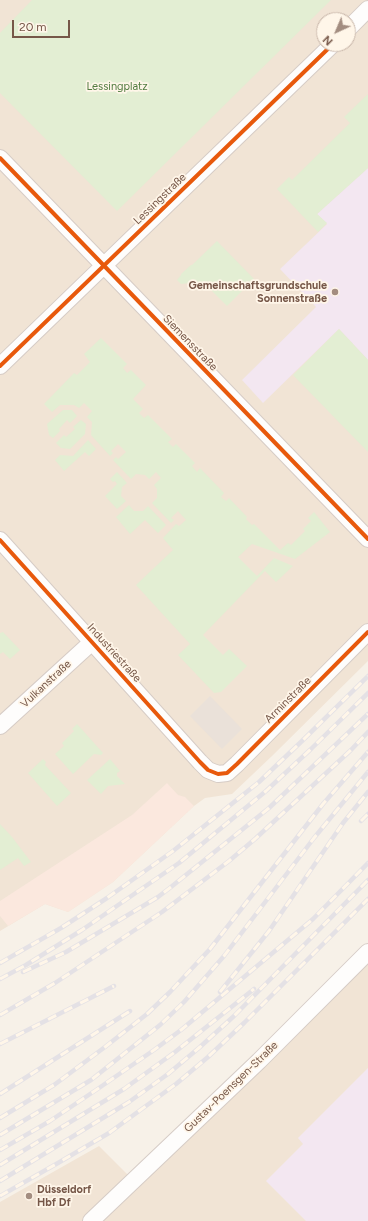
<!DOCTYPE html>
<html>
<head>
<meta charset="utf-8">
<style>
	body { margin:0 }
	#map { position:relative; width:368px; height:1221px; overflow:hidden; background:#f7f1e8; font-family:Figtree,sans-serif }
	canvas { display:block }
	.north { position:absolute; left:316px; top:12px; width:40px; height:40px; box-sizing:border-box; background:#fff6e9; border:1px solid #c8b6a9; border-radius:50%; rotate:224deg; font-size:11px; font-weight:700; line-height:16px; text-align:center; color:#765748 }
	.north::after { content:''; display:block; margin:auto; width:14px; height:18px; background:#a38d80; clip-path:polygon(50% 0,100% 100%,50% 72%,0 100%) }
	.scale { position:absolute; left:12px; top:20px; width:58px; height:18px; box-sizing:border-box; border:2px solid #765748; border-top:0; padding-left:5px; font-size:12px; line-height:14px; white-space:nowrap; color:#765748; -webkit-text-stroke:3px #fff6e9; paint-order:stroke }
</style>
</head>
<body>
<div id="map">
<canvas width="368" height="1221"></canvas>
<div class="north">N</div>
<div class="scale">20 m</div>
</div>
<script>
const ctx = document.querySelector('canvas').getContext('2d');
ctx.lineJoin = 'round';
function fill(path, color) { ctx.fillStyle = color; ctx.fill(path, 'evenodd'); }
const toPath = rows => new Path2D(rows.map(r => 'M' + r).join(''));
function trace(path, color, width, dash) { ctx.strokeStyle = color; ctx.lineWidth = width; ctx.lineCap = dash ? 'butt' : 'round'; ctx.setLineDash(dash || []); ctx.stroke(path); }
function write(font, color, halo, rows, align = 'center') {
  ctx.font = font + ' Figtree,sans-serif'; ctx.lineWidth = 3.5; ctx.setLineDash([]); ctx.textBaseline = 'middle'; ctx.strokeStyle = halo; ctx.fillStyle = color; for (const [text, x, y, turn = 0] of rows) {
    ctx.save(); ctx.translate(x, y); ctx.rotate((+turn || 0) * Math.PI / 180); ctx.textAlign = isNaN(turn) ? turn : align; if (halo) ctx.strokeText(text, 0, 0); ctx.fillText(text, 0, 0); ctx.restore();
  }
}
fill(toPath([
	[0,0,368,0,368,661,272,756,232,794,205,798,194,806,113,882,68,912,45,904,0,931],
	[324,20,348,20,348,44,324,44],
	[368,963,368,1221,0,1221,0,1202,99,1146,136,1183]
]), '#f1e4d5');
fill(toPath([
	[167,783,178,795,185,797,194,806,113,882,68,912,45,904,8,926,0,916,0,901,132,815]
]), '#fbe8de');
fill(toPath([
	[210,696,242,729,222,749,190,716]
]), '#eae1d9');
fill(toPath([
	[368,168,368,360,339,329,263,403,242,380,316,307,280,269,327,224,317,214],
	[368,1068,368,1221,306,1221,266,1181,303,1144,298,1138]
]), '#f3e7f1');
fill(toPath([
	[32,0,331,0,117,211,0,93,0,33],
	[368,94,368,168,317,214,327,223,318,232,277,189,289,177,292,180,350,123,344,117],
	[217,241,254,279,227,306,208,287,202,287,197,282,181,284,177,280,181,275,181,274,191,265,192,265],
	[339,329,368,360,368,452,293,375],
	[101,338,127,364,123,368,127,373,131,370,146,385,133,399,143,409,139,413,144,418,148,415,172,439,168,442,173,447,176,444,195,463,192,466,197,472,200,468,224,493,221,497,226,501,229,498,247,517,246,519,252,525,254,524,280,550,288,543,291,545,305,531,303,529,311,521,308,518,314,512,330,532,295,559,252,544,238,557,257,576,274,558,293,566,276,582,265,571,203,635,223,655,229,649,247,666,221,692,214,693,178,655,190,644,136,585,173,550,163,538,176,524,179,526,186,520,178,511,171,518,174,520,171,523,152,503,157,498,157,489,154,485,161,478,156,472,149,479,145,475,136,474,131,479,113,460,116,457,118,459,126,452,118,444,111,451,113,453,110,456,91,435,92,422,87,417,92,411,84,403,79,408,74,405,60,405,52,412,44,404,74,373,77,375,90,362,84,354],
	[63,410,72,410,77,416,70,423,67,420,59,429,60,431,53,438,49,435,47,424],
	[81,420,86,424,85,434,70,449,61,448,56,443,64,435,66,437,75,429,73,427],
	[88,440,96,449,89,456,85,452,64,471,55,460,60,455,73,456],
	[117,472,127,483,122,487,121,496,126,501,117,509,105,496,117,484,115,481,113,482,110,479],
	[129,505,134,511,143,511,148,506,166,525,158,533,145,520,130,534,116,517],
	[3,632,20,650,10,659,3,652,0,654,0,633],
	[77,724,103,753,101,755,94,754,73,774,55,754,64,746,62,743,74,731,72,729],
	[43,759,46,762,45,765,71,793,57,806,28,773],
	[110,759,120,771,117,773,117,776,125,784,108,786,101,794,87,780],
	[0,824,12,837,31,862,24,866,18,858,0,870]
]), '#e3eed3');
const minor = toPath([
	[348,29,368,9],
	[0,158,368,539],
	[0,366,333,44],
	[0,540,200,762,208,770,218,774,227,773,237,764,368,632],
	[0,726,92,642],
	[91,1221,259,1061,368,952]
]);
trace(minor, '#d6ccc6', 18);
trace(minor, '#fefdfc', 16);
const rail = toPath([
	[361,821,368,814],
	[0,963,61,928,107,898,173,851,259,782,302,741,368,676],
	[23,972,66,952,158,897,171,887,269,808,368,714],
	[0,979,26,965,82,930,179,863,266,791,311,749,368,693],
	[220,992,269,931,343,823,368,792],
	[0,1015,55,983,162,912,229,861,255,839,351,750,368,732],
	[0,1044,114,986],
	[0,1094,130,1011],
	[0,1118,54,1085,105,1047,147,1014,170,992,210,949,323,804,368,752],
	[0,1135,91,1080,160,1025,184,1002,224,956,314,838,368,772],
	[0,1150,50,1121,99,1088,154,1050,181,1030,313,919,368,863],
	[0,1165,124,1089,175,1052,254,989],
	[0,1181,129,1102,168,1074,200,1047,234,1016,368,880],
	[0,1196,58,1163,109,1133,176,1084,208,1057,244,1023,368,899]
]);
trace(rail, '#e4e1e5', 4.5);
trace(rail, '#fff6e9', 3, [9]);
trace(toPath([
	[0,158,368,539],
	[0,366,333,44],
	[0,540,200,762,208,770,218,774,227,773,237,764,368,632]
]), '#e8590c', 4);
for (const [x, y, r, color] of [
	[335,292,4,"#a38d80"],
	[29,1196,4,"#a38d80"]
]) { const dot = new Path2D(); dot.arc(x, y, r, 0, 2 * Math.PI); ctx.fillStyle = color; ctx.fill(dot); trace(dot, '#fff6e9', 1.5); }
write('11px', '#527c40', '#fff6e9', [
	["Lessingplatz",117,87]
]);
write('11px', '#765748', '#fff6e9', [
	["Lessingstraße",160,199,-44],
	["Siemensstraße",190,343,46],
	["Industriestraße",114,653,48],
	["Vulkanstraße",46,684,-43],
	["Arminstraße",288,700,-45],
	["Gustav-Poensgen-Straße",231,1087,-44]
]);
write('bold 11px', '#765748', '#fff6e9', [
	["Gemeinschaftsgrundschule",327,286],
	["Sonnenstraße",327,299],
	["Düsseldorf",37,1190,"left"],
	["Hbf Df",37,1203,"left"]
], 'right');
</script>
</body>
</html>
